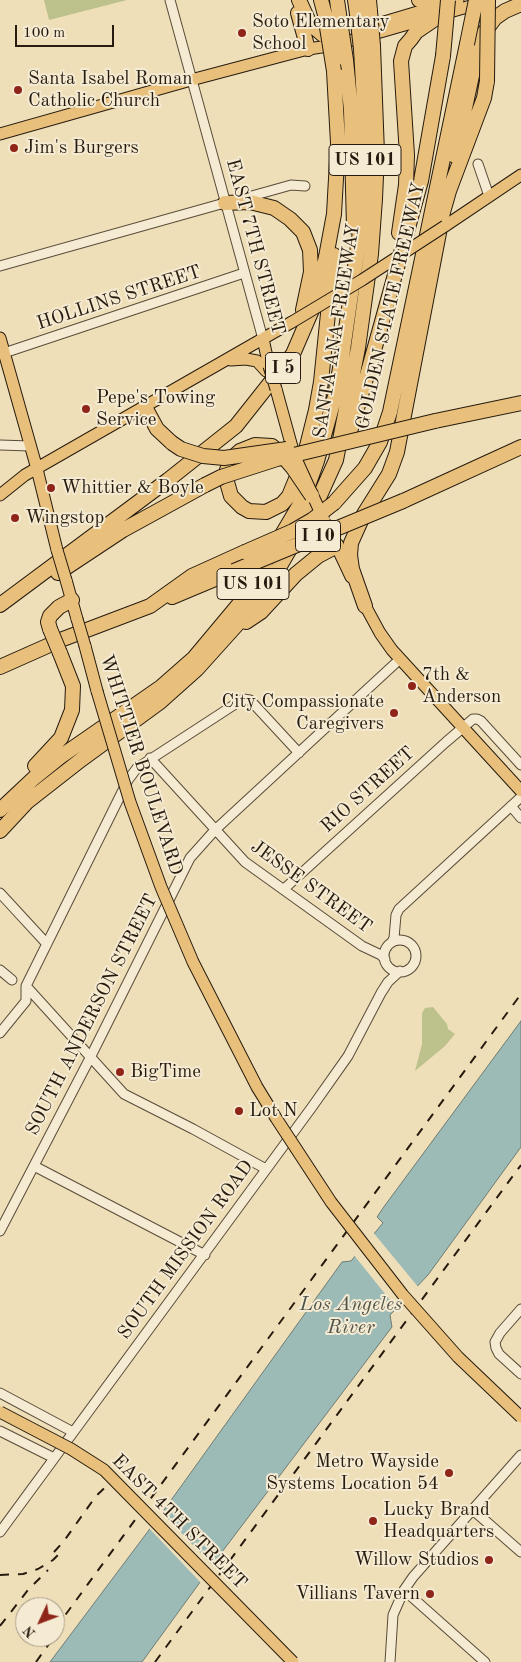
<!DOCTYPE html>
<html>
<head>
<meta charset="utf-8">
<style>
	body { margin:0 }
	#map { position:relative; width:521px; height:1662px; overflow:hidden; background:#efdfb9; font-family:"Old Standard TT",serif }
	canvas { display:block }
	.north { position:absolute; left:15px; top:1597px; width:50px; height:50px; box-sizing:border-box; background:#f5ead2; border:1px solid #a29784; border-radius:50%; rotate:227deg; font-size:14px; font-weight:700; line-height:20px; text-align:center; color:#261b0e }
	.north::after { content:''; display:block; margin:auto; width:18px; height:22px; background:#8f2418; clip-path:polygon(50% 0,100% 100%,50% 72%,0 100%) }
	.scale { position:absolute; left:15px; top:25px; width:99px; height:22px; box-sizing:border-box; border:2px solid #261b0e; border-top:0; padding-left:6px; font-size:15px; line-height:18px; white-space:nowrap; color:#261b0e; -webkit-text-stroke:4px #f5ead2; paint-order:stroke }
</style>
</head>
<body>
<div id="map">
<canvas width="521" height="1662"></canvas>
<div class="north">N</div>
<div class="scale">100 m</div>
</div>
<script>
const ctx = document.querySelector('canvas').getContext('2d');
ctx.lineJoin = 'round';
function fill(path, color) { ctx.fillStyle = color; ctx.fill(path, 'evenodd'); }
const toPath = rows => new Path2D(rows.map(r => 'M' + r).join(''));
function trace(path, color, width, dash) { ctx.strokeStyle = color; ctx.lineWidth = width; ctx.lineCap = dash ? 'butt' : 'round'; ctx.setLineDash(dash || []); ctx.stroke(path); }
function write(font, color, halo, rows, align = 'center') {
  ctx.font = font + ' "Old Standard TT",serif'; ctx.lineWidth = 4; ctx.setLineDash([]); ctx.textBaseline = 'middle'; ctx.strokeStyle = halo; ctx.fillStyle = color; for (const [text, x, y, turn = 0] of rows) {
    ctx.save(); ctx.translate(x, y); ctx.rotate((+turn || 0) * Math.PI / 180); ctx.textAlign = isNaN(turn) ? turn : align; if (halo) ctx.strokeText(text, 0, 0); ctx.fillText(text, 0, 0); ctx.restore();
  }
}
fill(toPath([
	[44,0,127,0,49,20],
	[433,1007,447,1024,448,1029,455,1034,445,1046,415,1071,422,1044,422,1013,425,1008]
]), '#bdc18c');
const water = toPath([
	[521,1021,521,1147,428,1275,390,1315,392,1327,222,1552,142,1662,50,1662,164,1510,342,1262,351,1261,383,1223,377,1217,383,1208,521,1021]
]);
fill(water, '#9cbbb7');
trace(water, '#6d7b73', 1);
fill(toPath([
	[372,1231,419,1288,398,1310,353,1254],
	[160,1511,214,1567,202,1584,148,1527]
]), '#efdfb9');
const minor = toPath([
	[170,0,263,339],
	[478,164,489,196],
	[241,199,291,185,305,186],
	[0,266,228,202],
	[4,353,244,273],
	[0,445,30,446],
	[150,758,245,862,362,946,381,955,385,959],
	[511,806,521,818],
	[284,889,446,742,473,719,477,719,481,721,521,765],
	[0,893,47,944],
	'384 956a16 16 0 1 1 32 0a16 16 0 1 1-32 0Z',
	[392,942,394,938,396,915,399,909,521,797],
	[0,970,12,980],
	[26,986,124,1094,193,1129,266,1169],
	[0,1033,26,1001,26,986,128,780,137,768,243,699,250,700,299,753],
	[34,1166,205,1255],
	[0,1231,90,1058,190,858,215,830,400,659],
	[521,1309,500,1333,495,1342,496,1348,499,1354,521,1374],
	[0,1393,73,1432],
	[0,1431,54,1458],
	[473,1510,521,1552],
	[0,1532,312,1107,348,1056,381,993,388,982,400,971],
	[404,1590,485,1662],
	[390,1662,393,1615,404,1590,413,1577,521,1455]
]);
const major = toPath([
	[364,28,458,0],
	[0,134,191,80,308,49,335,45,481,3],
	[445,226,521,175],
	[0,338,37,469,57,550],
	[263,339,269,366],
	[231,360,246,359,257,361,266,371],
	[276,389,295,458],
	[0,495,25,475,292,322],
	[326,524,351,577],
	[66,580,77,619],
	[361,598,380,633,392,650,521,791],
	[85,646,97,691]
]);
const highway = toPath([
	[299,0,310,24,323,35,334,38],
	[321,0,325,15],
	[337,0,339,14],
	[355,0,357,14],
	[369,0,370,11],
	[419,0,443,5],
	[298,13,308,49],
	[346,60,351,110,354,227],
	[453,155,462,122,479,43,483,34,495,18,505,11,521,4],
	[225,203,250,202,274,208,290,219,303,232,310,250,311,272,303,310],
	[399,233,406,185,407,155,401,61,405,46,411,39,416,32,438,17],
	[145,407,157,429,172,443],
	[435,421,521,403],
	[349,435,368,372,421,181,443,56],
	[279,452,272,446,255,445,240,451,231,459,226,473,227,482,231,496,242,507,249,511,266,512,282,504,289,496,303,462,316,410,321,382,334,255],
	[403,501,521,447],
	[334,503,365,468,380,442,390,412,467,44],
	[58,573,123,530,205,485],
	[172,597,234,571],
	[0,605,168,480,236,426,293,354,315,303,326,257,334,214,338,143,334,71],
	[365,606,352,569,350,555,351,543,364,514,389,474,397,452,443,212,449,191,484,98,487,81],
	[246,622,261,612,296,574,318,556,337,546],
	[50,629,48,622,50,616,59,607,72,600],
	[0,667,63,639,150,606,192,576,245,552],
	[35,766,61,738,72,710,73,686,60,653],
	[0,810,34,778,60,757,161,687,194,658,245,597,303,499,317,461,335,396,342,357,361,225,365,165,365,119,361,49],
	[0,831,27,802,82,759,160,702,197,669,251,609,280,566,318,500,336,460,358,348,371,254,375,199,377,153,373,46]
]);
trace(minor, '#584c39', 11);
trace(major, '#261b0e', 13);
trace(highway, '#261b0e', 16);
trace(minor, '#f5ead2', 9);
trace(major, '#e8c07c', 11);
trace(highway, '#e8c07c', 14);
trace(toPath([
	[54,1552,64,1541,96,1496,114,1479],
	[0,1575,23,1574,38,1569,53,1560,62,1551],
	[0,1626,28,1590,48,1570],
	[55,1629,521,994],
	[36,1662,54,1637],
	[155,1662,521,1165]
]), '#261b0e', 2, [9, 9]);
const majorBridge = toPath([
	[292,322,362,280,445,226],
	[269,366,276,389],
	[296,459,324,520],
	[57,550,66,580],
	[77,619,85,646],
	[97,691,130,802,161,887,193,962,257,1087,276,1118,331,1202,403,1295,458,1357,521,1417],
	[0,1412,71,1449,104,1470,293,1662]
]);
const highwayBridge = toPath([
	[370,11,373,46],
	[339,14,346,60],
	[357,14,361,49],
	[325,15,334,71],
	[467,44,476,0],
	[443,56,448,0],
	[487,81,488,0],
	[172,443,181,449,203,456,224,458,287,449],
	[280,453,293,468,312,496],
	[205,485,221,477,277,459,435,421],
	[245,552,293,531,312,520,334,503],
	[234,571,403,501],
	[50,629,60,653]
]);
trace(majorBridge, '#261b0e', 13, []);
trace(highwayBridge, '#261b0e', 16, []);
trace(majorBridge, '#e8c07c', 11);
trace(highwayBridge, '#e8c07c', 14);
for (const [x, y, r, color] of [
	[242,33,5,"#8f2418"],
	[18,90,5,"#8f2418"],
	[14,148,5,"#8f2418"],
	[86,409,5,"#8f2418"],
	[51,488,5,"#8f2418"],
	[15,518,5,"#8f2418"],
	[412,686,5,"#8f2418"],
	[394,713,5,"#8f2418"],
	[120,1072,5,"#8f2418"],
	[239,1111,5,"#8f2418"],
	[449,1473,5,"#8f2418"],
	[373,1521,5,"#8f2418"],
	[489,1560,5,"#8f2418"],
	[430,1594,5,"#8f2418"]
]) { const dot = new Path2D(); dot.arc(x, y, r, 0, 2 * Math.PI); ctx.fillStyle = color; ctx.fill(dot); trace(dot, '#f5ead2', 2); }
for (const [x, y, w] of [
	[365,160,72],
	[283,368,35],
	[318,536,45],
	[253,584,72]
]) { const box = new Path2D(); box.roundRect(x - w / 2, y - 15.5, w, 31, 4); ctx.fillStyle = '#f5ead2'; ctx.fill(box); trace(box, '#261b0e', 1); }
write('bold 18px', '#261b0e', null, [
	["US 101",365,160],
	["I 5",283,368],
	["I 10",318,536],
	["US 101",253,584]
]);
write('19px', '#261b0e', '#f5ead2', [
	["Soto Elementary",252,22],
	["School",252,44],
	["Santa Isabel Roman",28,79],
	["Catholic Church",28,101],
	["Jim's Burgers",24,148],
	["Pepe's Towing",96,398],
	["Service",96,420],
	["Whittier & Boyle",61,488],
	["Wingstop",25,518],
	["7th &",422,675],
	["Anderson",422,697],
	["City Compassionate",384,702,"right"],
	["Caregivers",384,724,"right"],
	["BigTime",130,1072],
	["Lot N",249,1111],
	["Metro Wayside",439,1462,"right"],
	["Systems Location 54",439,1484,"right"],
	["Lucky Brand",383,1510],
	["Headquarters",383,1532],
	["Willow Studios",479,1560,"right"],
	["Villians Tavern",420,1594,"right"]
], 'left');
write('19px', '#261b0e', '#f5ead2', [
	["EAST 7TH STREET",255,247,75],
	["HOLLINS STREET",119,298,-18],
	["GOLDEN STATE FREEWAY",391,306,-77],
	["SANTA ANA FREEWAY",337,331,-81],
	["WHITTIER BOULEVARD",141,765,72],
	["RIO STREET",368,790,-42],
	["JESSE STREET",311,887,36],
	["SOUTH ANDERSON STREET",92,1015,-63],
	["SOUTH MISSION ROAD",186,1250,-54],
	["EAST 4TH STREET",179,1522,45]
]);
write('italic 20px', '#4f5349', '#f5ead2', [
	["Los Angeles",351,1305],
	["River",351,1328]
]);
</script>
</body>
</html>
